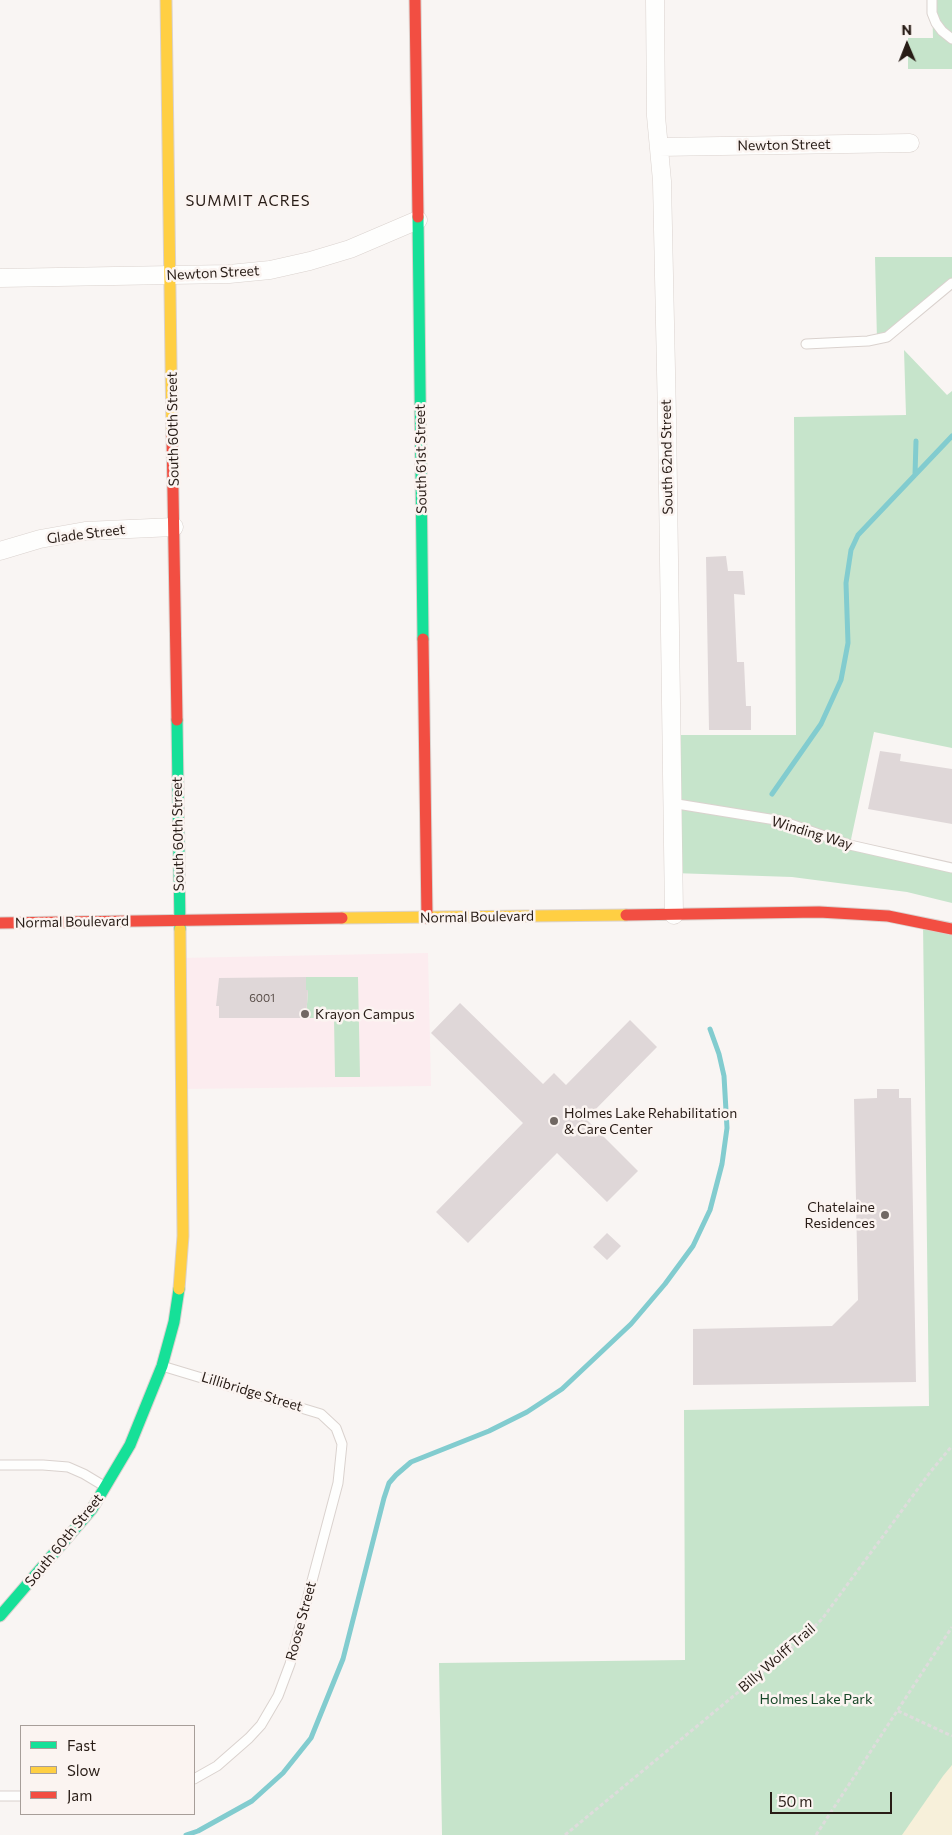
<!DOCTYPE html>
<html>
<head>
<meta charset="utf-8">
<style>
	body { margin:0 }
	#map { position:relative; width:952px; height:1835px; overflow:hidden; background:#f9f5f3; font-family:Commissioner,sans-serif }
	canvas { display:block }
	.legend { position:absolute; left:20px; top:1725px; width:175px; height:90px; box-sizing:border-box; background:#fbf4f1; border:1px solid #a79e99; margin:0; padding:6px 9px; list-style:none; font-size:15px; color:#281c16 }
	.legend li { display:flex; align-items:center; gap:10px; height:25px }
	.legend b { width:25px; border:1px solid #a79e99 }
	.north { position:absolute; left:882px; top:20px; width:50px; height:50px; -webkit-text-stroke:4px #fbf4f1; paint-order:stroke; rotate:359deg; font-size:14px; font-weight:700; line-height:20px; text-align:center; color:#281c16 }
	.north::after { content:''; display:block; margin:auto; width:18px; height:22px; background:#281c16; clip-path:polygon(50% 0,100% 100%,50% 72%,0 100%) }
	.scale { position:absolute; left:770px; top:1792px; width:122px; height:22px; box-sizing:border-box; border:2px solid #281c16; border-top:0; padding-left:6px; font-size:15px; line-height:18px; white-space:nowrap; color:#281c16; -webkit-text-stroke:4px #fbf4f1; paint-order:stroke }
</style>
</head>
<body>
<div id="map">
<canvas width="952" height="1835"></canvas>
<ul class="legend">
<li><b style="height:6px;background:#16e098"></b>Fast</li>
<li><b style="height:6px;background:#ffcf43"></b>Slow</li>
<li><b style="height:6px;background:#f24e42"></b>Jam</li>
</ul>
<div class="north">N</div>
<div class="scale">50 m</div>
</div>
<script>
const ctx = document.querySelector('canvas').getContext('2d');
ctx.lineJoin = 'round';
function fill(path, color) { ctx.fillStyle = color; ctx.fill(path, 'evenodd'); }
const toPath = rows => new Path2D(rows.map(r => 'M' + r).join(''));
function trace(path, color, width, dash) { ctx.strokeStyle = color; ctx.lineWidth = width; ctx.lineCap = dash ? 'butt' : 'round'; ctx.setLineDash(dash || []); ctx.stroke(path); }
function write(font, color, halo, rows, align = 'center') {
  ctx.font = font + ' Commissioner,sans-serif'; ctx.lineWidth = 5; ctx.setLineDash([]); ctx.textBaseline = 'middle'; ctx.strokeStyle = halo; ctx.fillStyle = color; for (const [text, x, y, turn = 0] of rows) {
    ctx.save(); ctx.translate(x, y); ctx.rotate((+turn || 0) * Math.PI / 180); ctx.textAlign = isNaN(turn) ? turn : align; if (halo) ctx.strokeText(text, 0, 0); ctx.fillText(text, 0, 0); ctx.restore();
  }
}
fill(toPath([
	[428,953,431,1086,181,1089,180,958]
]), '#fcecef');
fill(toPath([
	[932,0,952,0,952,69,908,69,908,38,933,38],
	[875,257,952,257,952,283,877,340],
	[904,350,947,395,952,391,952,748,874,732,850,844,952,868,952,903,907,892,792,877,673,873,670,735,796,735,794,417,906,415],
	[952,922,952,1835,442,1835,439,1663,685,1660,684,1410,929,1406,923,923],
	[306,977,358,977,360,1077,335,1077,334,1018,306,1018,308,991,306,990]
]), '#c6e4cb');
fill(toPath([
	[952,1765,952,1835,902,1835,943,1776]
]), '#f7f0da');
trace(toPath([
	[915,475,916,441],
	[772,794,821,724,841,680,848,643,846,583,851,550,858,535,952,436],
	[186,1835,198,1831,252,1801,283,1773,311,1738,343,1659,384,1498,389,1483,396,1475,411,1462,489,1431,527,1412,562,1389,631,1324,665,1284,693,1246,710,1210,722,1164,727,1128,724,1076,719,1054,710,1029]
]), '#82cccf', 5);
fill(toPath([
	[726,556,728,571,743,571,745,595,734,594,737,662,744,662,746,706,751,706,751,730,709,730,706,557],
	[880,751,901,754,900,761,952,769,952,824,868,809],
	[306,977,306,990,308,990,306,1018,219,1018,219,1006,216,1006,219,978],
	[460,1003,543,1084,554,1073,566,1085,630,1020,657,1047,586,1119,638,1171,607,1202,557,1153,468,1243,436,1212,523,1123,431,1033],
	[877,1089,899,1089,899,1098,911,1098,916,1382,693,1385,693,1329,832,1326,858,1300,854,1099,877,1098],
	[607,1233,621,1246,607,1260,593,1247]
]), '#dfd7d8');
const lane = toPath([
	[932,0,932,13,936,23,942,31,952,39],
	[806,344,868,341,887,337,952,283],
	[671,803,782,821,850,845,952,868],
	[162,1366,321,1414,336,1428,342,1444,338,1483,290,1664,278,1696,261,1725,249,1738,217,1766,194,1779],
	[0,1465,43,1465,68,1467,84,1474,104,1486],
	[0,1796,21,1796]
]);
const street = toPath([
	[655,0,656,116,662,181,667,418,674,915],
	[659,147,910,143],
	[0,278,229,274,270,270,310,261,350,249,418,220],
	[0,551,40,539,85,531,174,527]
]);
const fast = toPath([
	[418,217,423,639],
	[177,720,180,929],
	[0,1616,92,1509,130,1445,162,1366,174,1322,179,1289]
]);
const slow = toPath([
	[166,0,172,435],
	[342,918,626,915],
	[179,1289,183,1236,180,929]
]);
const jam = toPath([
	[415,0,418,217],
	[172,435,177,720],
	[423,639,427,918],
	[626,915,819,912,888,916,952,929],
	[0,923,342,918]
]);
trace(lane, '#dad2ce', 11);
trace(street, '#dad2ce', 19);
trace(fast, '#dad2ce', 13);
trace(slow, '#dad2ce', 13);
trace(jam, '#dad2ce', 13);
trace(toPath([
	[898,1711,952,1736],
	[565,1835,799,1642,822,1619,931,1471,952,1446],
	[816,1835,952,1627]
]), '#dedcdc', 3, [4, 2.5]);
trace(lane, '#fefefd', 9);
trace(street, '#fefefd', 18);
trace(fast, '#16e098', 11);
trace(slow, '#ffcf43', 11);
trace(jam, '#f24e42', 11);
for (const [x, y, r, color] of [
	[305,1014,5,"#716863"],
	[554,1121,5,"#716863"],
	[885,1215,5,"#716863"]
]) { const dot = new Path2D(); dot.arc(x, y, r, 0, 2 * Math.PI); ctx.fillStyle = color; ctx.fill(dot); trace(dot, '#fbf4f1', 2); }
write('11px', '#564b46', null, [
	["6001",262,998]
]);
write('14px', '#281c16', '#fbf4f1', [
	["Newton Street",784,145,-1],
	["Newton Street",213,273,-3],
	["South 60th Street",173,429,-91],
	["South 62nd Street",667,457,-91],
	["South 61st Street",421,459,-91],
	["Glade Street",86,534,-7],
	["Winding Way",812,833,17],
	["South 60th Street",178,834,-91],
	["Normal Boulevard",477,917,-1],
	["Normal Boulevard",72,922,-1],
	["Lillibridge Street",252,1392,17],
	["South 60th Street",64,1540,-51],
	["Roose Street",301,1621,-75],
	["Billy Wolff Trail",777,1658,-41]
]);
write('14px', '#281c16', '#fbf4f1', [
	["Krayon Campus",315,1014],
	["Holmes Lake Rehabilitation",564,1113],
	["& Care Center",564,1129],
	["Chatelaine",875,1207,"right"],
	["Residences",875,1223,"right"]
], 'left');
write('14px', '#164727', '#fbf4f1', [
	["Holmes Lake Park",816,1699]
]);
ctx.letterSpacing = '1px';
write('15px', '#281c16', '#fbf4f1', [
	["SUMMIT ACRES",248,201]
]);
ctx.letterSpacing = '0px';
</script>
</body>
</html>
